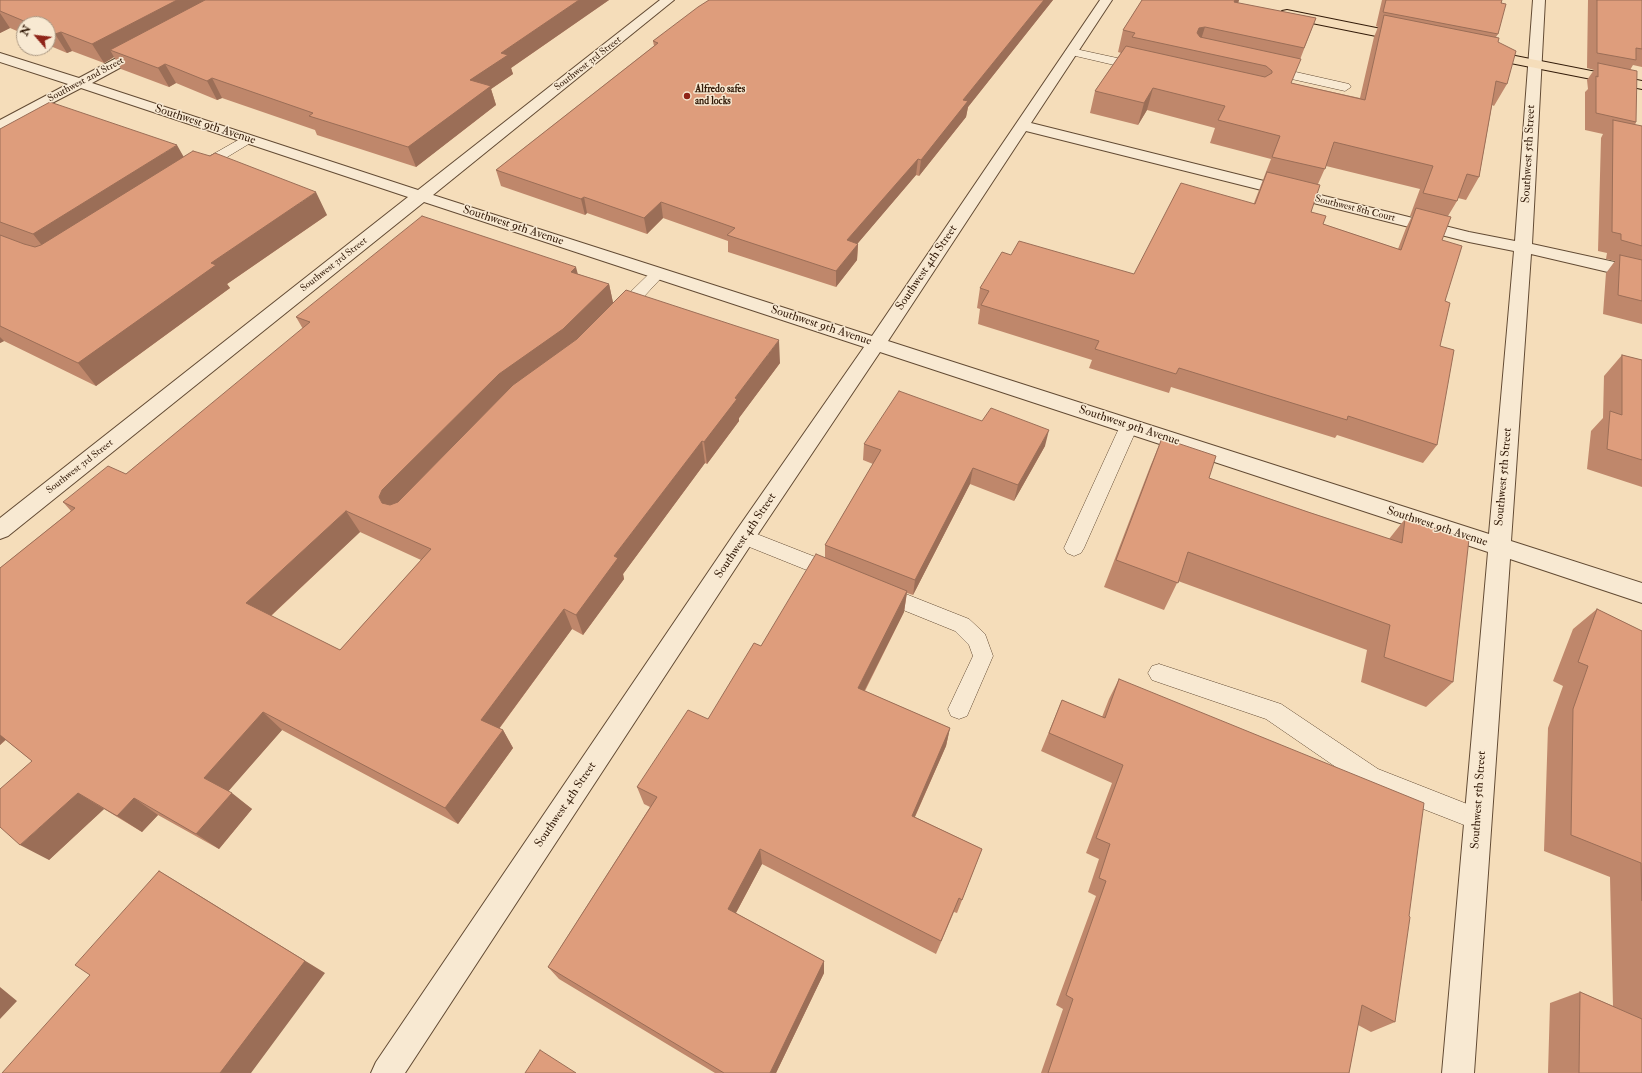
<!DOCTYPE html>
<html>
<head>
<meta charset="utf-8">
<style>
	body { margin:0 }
	#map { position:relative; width:1642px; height:1073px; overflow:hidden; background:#f5ddba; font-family:"IM FELL Double Pica",serif }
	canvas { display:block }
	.north { position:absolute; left:16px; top:16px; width:40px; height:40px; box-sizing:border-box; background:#f8e9d2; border:1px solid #a99681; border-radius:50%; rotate:298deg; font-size:11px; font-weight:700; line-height:16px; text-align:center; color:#321a08 }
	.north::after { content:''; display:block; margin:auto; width:14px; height:18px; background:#8f2418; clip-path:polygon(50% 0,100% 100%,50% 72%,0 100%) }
</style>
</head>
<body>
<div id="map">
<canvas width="1642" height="1073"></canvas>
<div class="north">N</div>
</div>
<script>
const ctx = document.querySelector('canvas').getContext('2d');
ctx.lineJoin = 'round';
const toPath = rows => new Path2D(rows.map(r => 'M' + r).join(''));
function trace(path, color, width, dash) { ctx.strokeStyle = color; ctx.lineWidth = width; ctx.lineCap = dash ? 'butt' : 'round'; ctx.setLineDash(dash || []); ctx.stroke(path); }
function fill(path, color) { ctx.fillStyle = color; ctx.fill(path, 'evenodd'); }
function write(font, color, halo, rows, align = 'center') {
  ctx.font = font + ' "IM FELL Double Pica",serif'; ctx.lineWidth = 3; ctx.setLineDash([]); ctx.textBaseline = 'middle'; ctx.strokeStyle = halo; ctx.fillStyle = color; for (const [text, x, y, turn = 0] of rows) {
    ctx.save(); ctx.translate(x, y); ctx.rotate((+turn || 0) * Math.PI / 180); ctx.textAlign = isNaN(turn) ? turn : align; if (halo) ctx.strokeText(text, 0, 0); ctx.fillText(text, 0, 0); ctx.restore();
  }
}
const service = toPath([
	[1071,48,1140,63,1146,67,1140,71,1067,54,1065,52,1067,50,1071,48],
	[1269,66,1349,84,1351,87,1345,91,1265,73,1263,70,1265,67,1269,66],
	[247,135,254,139,252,142,204,171,199,172,194,171,192,168,194,165,247,135],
	[658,268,663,270,666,273,663,276,626,316,620,317,614,316,612,312,614,308,653,270,658,268],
	[1129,420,1135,422,1138,426,1084,548,1081,553,1074,556,1067,553,1064,548,1120,426,1123,422,1129,420],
	[744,529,841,567,844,573,841,579,834,581,737,542,734,537,737,532,744,529],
	[883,585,969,619,985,634,993,656,967,716,959,719,951,716,948,709,973,656,969,645,955,631,876,599,873,593,876,587,883,585],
	[1159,664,1281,704,1378,769,1485,811,1489,819,1485,827,1477,830,1362,785,1266,719,1152,680,1148,673,1152,666,1159,664]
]);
const minor = toPath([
	[660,0,674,0,433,195,872,336,1100,0,1112,0,1031,123,1469,232,1515,241,1533,0,1545,0,1532,244,1642,268,1642,280,1531,254,1511,541,1642,583,1642,603,1510,559,1474,1073,1442,1073,1488,552,880,352,752,543,405,1073,371,1073,376,1062,736,531,864,347,424,202,8,536,0,539,0,518,408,197,81,88,0,130,0,120,68,84,0,62,0,53,79,78,139,46,149,46,151,49,149,52,92,83,418,190,660,0],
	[1026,131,1469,242,1514,251,1489,534,888,341,1026,131]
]);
const primary = toPath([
	[1287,10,1406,34,1411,35,1413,38,1411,41,1406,42,1282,17,1281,14,1282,11,1287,10],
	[1485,50,1642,81,1642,89,1480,57,1478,54,1480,51,1485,50]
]);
trace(service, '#634b34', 1);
trace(minor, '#634b34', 2);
trace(primary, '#321a08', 2);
fill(service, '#f8e9d2');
fill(minor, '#f8e9d2');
fill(primary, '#f5ddba');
fill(toPath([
	[0,0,609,0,511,68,513,74,491,89,496,105,416,167,317,135,315,130,222,98,217,100,176,83,169,87,121,69,114,57,104,63,72,51,67,53,48,45,48,24,24,24,24,34,10,28,0,33],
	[709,0,1053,0,968,107,966,117,919,176,916,175,857,244,858,244,857,260,836,287,728,252,728,241,663,218,647,234,587,213,585,215,501,186,496,170,654,46,653,41],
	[1142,0,1239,0,1238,3,1316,18,1291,83,1360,98,1374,37,1378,27,1376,26,1382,0,1502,0,1498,34,1496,37,1507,84,1494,106,1492,105,1479,177,1466,200,1458,198,1457,201,1448,216,1442,240,1445,301,1440,346,1437,445,1423,463,1337,435,1335,438,1171,387,1169,393,1089,368,1092,360,978,324,980,309,977,308,980,288,1011,255,1134,274,1254,203,1271,159,1210,143,1215,128,1147,110,1138,125,1090,113,1095,91,1121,53,1118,52,1123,30],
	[1326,166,1420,189,1410,216,1412,216,1406,228,1398,249,1323,224,1311,212,1318,184],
	[1588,0,1642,0,1642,67,1633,65,1630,70,1636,122,1635,125,1642,126,1642,324,1603,314,1606,273,1615,261,1606,259,1607,253,1598,251,1601,138,1603,134,1585,130,1585,92,1588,89,1587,80,1594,70,1587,68],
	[0,129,183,157,327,215,227,284,230,288,96,386,4,341,0,343],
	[578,274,609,284,613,303,780,363,739,418,739,421,707,464,705,463,623,574,624,579,583,635,572,629,499,729,503,730,513,748,458,824,282,730,228,791,252,809,219,849,158,815,142,832,104,809,49,860,32,761,6,740,0,745,0,568,71,511,63,502,126,474,303,329,296,317],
	[360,532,421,560,340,650,271,616],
	[1622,355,1642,360,1642,487,1587,469,1591,431,1603,418,1604,376],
	[1162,438,1209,478,1308,512,1389,539,1405,519,1453,682,1426,707,1361,682,1367,650,1178,581,1164,610,1104,587,1150,467],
	[864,444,1045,446,1014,501,970,484,913,595,907,593,904,612,865,691,950,728,946,746,915,817,982,849,957,913,954,912,936,954,762,864,736,913,824,961,824,973,776,1073,715,1073,559,979,548,967,650,807,644,804,637,787,708,719,825,558,825,545,873,464,863,460],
	[1597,609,1642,631,1642,1073,1548,1073,1550,1003,1580,992,1613,1006,1610,877,1544,851,1548,728,1563,686,1553,681,1573,629],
	[1119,679,1395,1022,1371,1032,1358,1025,1349,1073,1041,1073,1063,1009,1056,1005,1096,896,1088,892,1099,859,1086,853,1112,783,1041,751,1062,700,1102,717,1109,699]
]), '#bf876b');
fill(toPath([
	[177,0,222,0,110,50,114,57,104,63,92,44],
	[579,0,609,0,511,68,513,74,491,89,496,105,416,167,408,147,470,80,501,53],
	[1044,0,1053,0,968,107,966,117,919,176,921,160,963,100],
	[1235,0,1239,0,1236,9,1234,2],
	[0,13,10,28,0,33],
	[1205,27,1198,49,1197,33,1199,28],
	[61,32,72,51,67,53,55,34],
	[165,64,176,83,169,87,158,68],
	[212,78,222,98,217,100,207,81],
	[1153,88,1147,110,1138,125,1144,103],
	[177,145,190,168,51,257,33,234],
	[918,159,916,175,847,256,847,240],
	[316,192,327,215,227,284,230,288,96,386,78,363,211,263],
	[584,197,587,213,585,215,581,199],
	[661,202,663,218,647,234,644,218],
	[858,244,857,260,836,287,836,271],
	[576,267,582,290,571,272],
	[609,284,614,307,394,512,382,503,379,497,382,490,499,374],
	[0,337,4,341,0,343],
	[779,340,780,363,739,418,739,421,707,464,704,442,735,398],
	[1049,430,1045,446,1014,501,1018,485],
	[702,441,705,463,623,574,624,579,583,635,576,615,614,556],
	[973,468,970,484,913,595,915,580],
	[346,511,360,532,263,623,246,603],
	[907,591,904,612,856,707,858,688],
	[564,609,572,629,492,738,481,720],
	[263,712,282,730,226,794,204,778],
	[950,728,946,746,908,832,912,816],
	[503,730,513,748,458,824,445,808],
	[0,732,8,737,0,745],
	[78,793,104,809,49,860,20,845],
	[232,793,252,809,219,849,196,834],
	[134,798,158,815,142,832,117,816],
	[760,849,762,864,731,922,728,909],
	[159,871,184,886,325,973,251,1073,220,1073],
	[824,961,824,973,776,1073,770,1073],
	[0,987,17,1001,0,1019]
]), '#9b6e57');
const building = toPath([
	[0,0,177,0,92,44,61,32,55,34,48,31,48,24,31,24,0,11,0,0],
	[205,0,579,0,501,53,508,55,470,80,491,86,408,147,309,116,313,113,212,78,207,81,165,64,158,68,110,50,205,0],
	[709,0,1044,0,963,100,968,101,921,160,918,159,847,240,858,244,836,271,727,235,735,228,661,202,644,218,584,197,581,199,496,170,658,43,653,41,698,7,709,0],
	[1142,0,1235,0,1234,2,1316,18,1304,48,1205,27,1199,28,1197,33,1200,37,1301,59,1291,83,1365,100,1384,15,1499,38,1498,42,1516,51,1507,84,1496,81,1479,177,1467,174,1457,201,1423,193,1433,166,1334,142,1325,169,1272,157,1280,136,1218,120,1225,106,1153,88,1144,103,1095,91,1126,46,1265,77,1272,73,1272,71,1266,66,1132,37,1135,33,1123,30,1142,0],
	[1386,0,1502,0,1501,3,1506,4,1498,34,1383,12,1386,0],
	[1597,0,1642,0,1642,49,1636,48,1636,60,1597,53,1597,0],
	[1598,63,1637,71,1636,122,1596,113,1596,76,1598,77,1598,63],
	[50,102,177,145,33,234,0,222,0,129,50,102],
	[1613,120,1642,126,1642,246,1621,240,1621,234,1612,232,1613,120],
	[193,151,210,156,215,153,316,192,211,263,216,265,78,363,0,326,0,235,24,244,35,247,41,245,193,151],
	[1267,172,1320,185,1311,212,1326,216,1323,224,1401,250,1416,208,1451,217,1442,240,1462,246,1445,301,1450,303,1440,346,1454,350,1437,445,1348,416,1347,420,1179,368,1176,374,1095,349,1099,341,981,305,989,291,980,288,1002,252,1011,255,1019,241,1134,274,1181,183,1255,204,1267,172],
	[422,216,576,267,571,272,609,284,563,329,499,374,382,490,379,497,382,503,390,505,398,502,513,385,577,339,626,290,779,340,735,398,737,399,704,442,702,441,614,556,618,558,576,615,564,609,481,720,503,730,445,808,263,712,204,778,232,793,196,834,134,798,117,816,78,793,20,845,0,827,0,789,32,761,0,735,0,568,75,508,63,502,108,466,126,474,310,322,296,317,422,216],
	[346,511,431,549,340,650,246,603,346,511],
	[1620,255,1642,260,1642,301,1618,295,1620,255],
	[1622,355,1642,360,1642,460,1607,449,1610,411,1622,415,1622,355],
	[899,391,982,421,991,408,1049,430,1018,485,973,468,915,580,825,545,881,450,864,444,899,391],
	[1162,438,1216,456,1209,478,1308,512,1402,543,1405,519,1469,539,1453,682,1384,657,1390,625,1188,552,1178,583,1116,560,1162,438],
	[816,554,907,591,858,688,950,728,912,816,982,849,962,900,959,898,941,941,760,849,728,909,824,961,770,1073,724,1073,548,967,657,797,637,787,688,710,708,719,754,643,761,646,816,554],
	[1597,609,1642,631,1642,901,1641,863,1571,835,1573,709,1588,666,1578,662,1597,609],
	[1119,679,1424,803,1409,916,1410,917,1395,1022,1362,1005,1349,1073,1048,1073,1073,999,1066,995,1106,881,1099,878,1110,844,1096,838,1123,765,1049,733,1062,700,1105,718,1119,679],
	[159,871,305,961,220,1073,2,1073,90,975,75,965,159,871],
	[1580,992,1642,1019,1642,1073,1579,1073,1580,992],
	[540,1050,576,1073,525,1073,540,1050]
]);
fill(building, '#de9d7c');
trace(building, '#9b6e57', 1);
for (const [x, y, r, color] of [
	[687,96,4,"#8f2418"]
]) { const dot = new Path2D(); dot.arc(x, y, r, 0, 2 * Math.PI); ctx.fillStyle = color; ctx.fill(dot); trace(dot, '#f8e9d2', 1.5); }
write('10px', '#321a08', '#f8e9d2', [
	["Southwest 3rd Street",588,64,-38],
	["Southwest 2nd Street",86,80,-28],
	["Southwest 8th Court",1355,209,14],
	["Southwest 3rd Street",334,265,-38],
	["Southwest 3rd Street",80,467,-38]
]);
write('bold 10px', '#321a08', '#f8e9d2', [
	["Alfredo safes",695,90],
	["and locks",695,102]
], 'left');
write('12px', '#321a08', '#f8e9d2', [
	["Southwest 9th Avenue",205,125,18],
	["Southwest 5th Street",1529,154,-87],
	["Southwest 9th Avenue",513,226,18],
	["Southwest 4th Street",927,268,-56],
	["Southwest 9th Avenue",821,326,18],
	["Southwest 9th Avenue",1129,426,18],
	["Southwest 5th Street",1504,477,-85],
	["Southwest 9th Avenue",1437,527,18],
	["Southwest 4th Street",746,536,-56],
	["Southwest 5th Street",1479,800,-86],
	["Southwest 4th Street",566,805,-56]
]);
</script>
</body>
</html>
